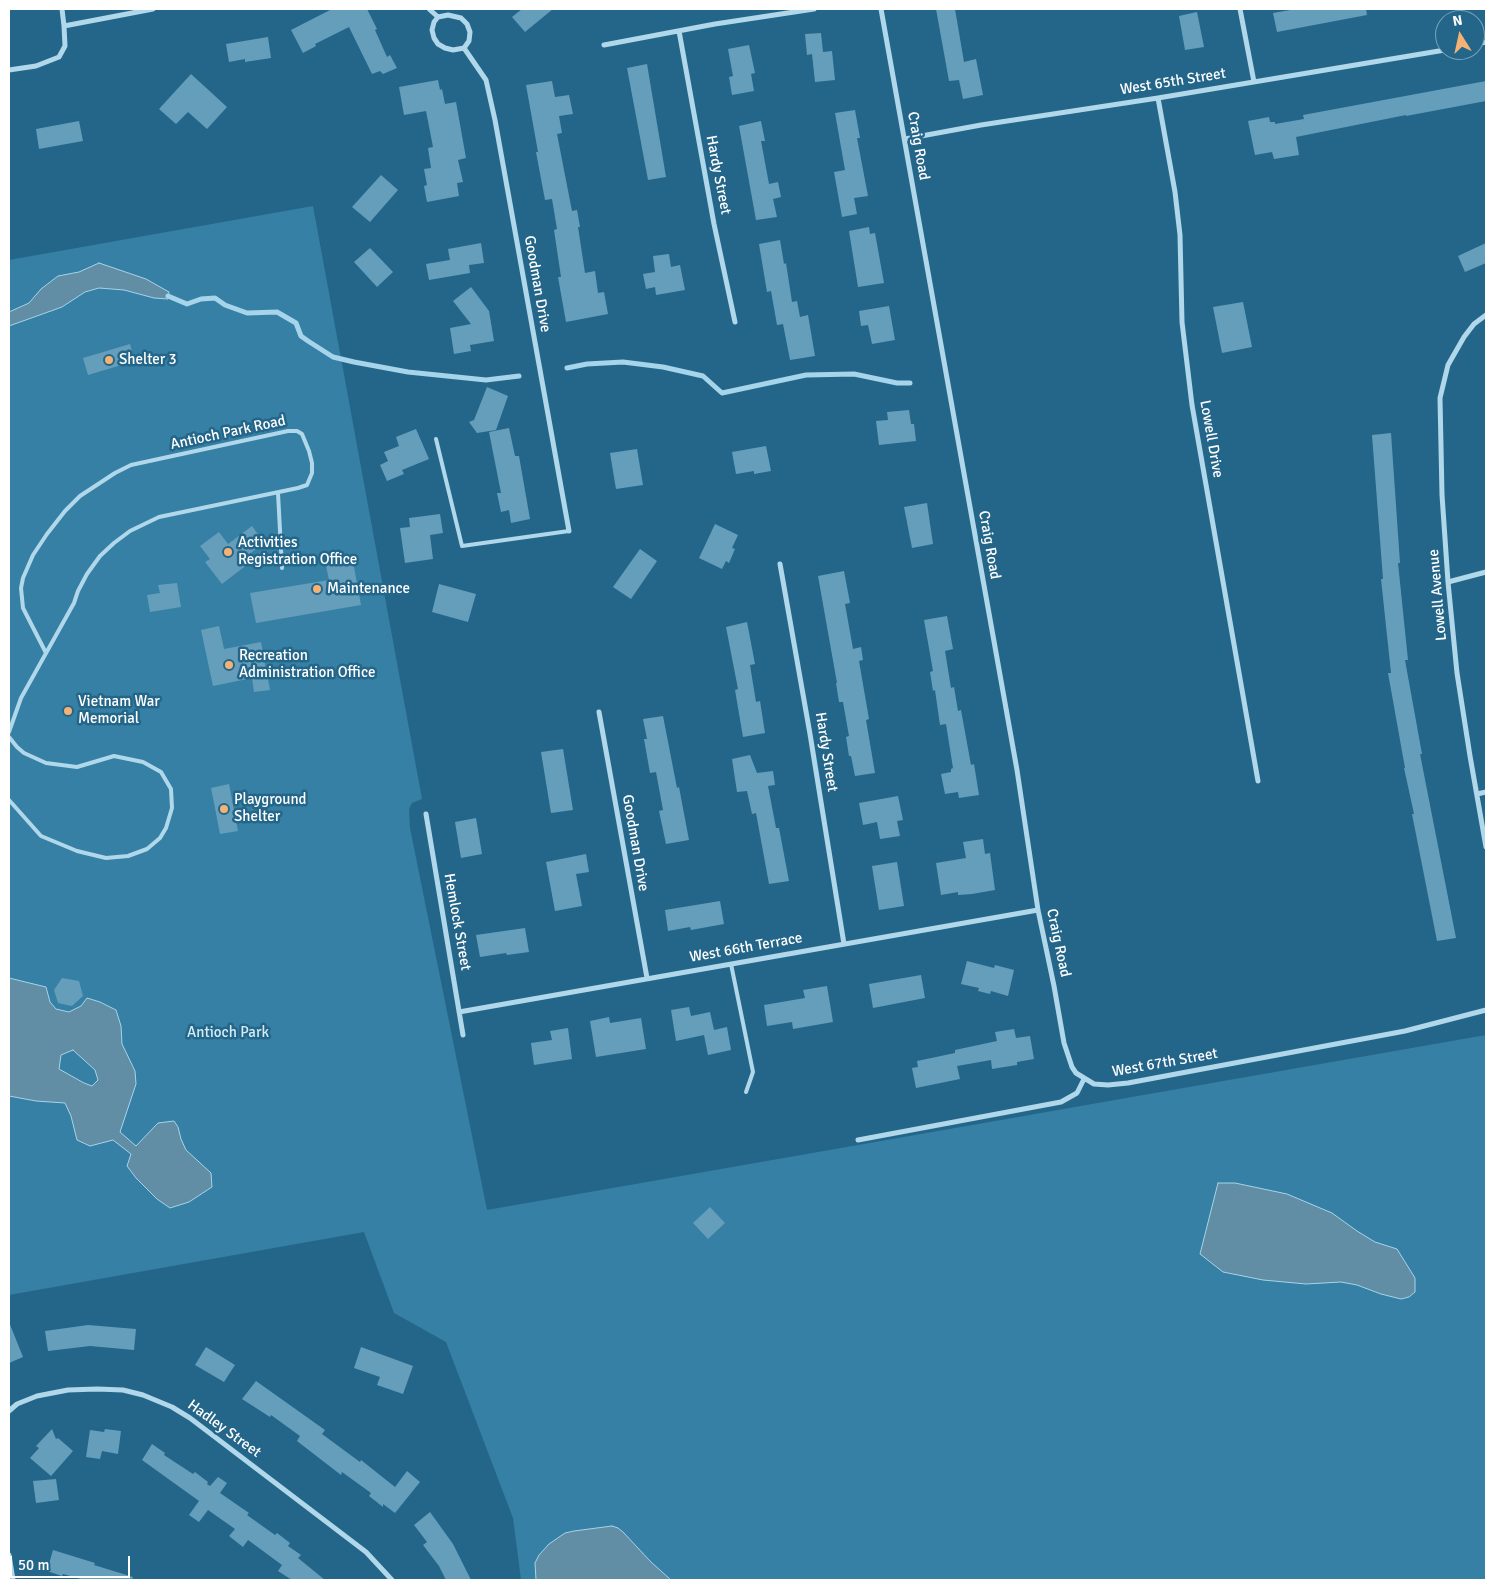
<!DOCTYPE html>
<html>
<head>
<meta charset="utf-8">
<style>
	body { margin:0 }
	#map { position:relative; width:1495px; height:1589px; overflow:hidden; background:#246689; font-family:Signika,sans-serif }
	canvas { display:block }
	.frame { position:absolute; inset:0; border:10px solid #fff; pointer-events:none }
	.north { position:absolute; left:1435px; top:10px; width:50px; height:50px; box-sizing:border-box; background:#246689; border:1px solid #7ca3b8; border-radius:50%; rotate:350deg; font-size:14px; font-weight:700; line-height:20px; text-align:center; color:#fff }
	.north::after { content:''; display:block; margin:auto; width:18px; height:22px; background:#f4b374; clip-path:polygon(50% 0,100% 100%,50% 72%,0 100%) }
	.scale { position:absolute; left:10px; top:1556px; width:120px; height:22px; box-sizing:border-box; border:2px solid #fff; border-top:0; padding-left:6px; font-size:15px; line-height:18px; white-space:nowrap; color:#fff; -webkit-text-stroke:4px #246689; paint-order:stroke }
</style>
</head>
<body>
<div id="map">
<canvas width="1495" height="1589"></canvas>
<div class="frame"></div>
<div class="north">N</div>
<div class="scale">50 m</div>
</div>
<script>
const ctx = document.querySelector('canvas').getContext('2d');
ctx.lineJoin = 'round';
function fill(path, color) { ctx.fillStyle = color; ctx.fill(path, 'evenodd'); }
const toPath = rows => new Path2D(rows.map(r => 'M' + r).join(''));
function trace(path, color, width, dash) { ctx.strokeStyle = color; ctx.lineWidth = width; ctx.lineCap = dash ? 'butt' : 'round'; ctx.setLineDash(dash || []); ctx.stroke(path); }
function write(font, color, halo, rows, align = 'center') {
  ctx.font = font + ' Signika,sans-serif'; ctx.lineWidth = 5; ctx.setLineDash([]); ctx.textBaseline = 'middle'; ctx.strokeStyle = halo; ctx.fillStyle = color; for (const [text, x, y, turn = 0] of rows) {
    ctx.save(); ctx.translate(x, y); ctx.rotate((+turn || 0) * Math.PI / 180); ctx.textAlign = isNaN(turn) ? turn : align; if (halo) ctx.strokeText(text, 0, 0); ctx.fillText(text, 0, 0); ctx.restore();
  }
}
fill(toPath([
	[313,206,422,799,412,803,409,809,410,828,487,1210,1486,1035,1486,1580,521,1580,513,1518,446,1342,394,1313,364,1232,9,1295,9,260]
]), '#3580a4');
const water = toPath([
	[99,263,146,279,169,292,168,299,154,298,124,290,99,288,85,292,62,307,9,326,9,312,29,303,41,289,58,276,79,272,99,263],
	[9,978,46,987,50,1002,56,1009,69,1012,81,1006,87,998,100,1002,116,1010,121,1026,122,1044,135,1071,136,1084,120,1132,136,1146,158,1123,174,1121,178,1127,181,1139,186,1150,211,1173,212,1187,189,1202,170,1208,157,1199,136,1178,127,1166,131,1154,113,1140,90,1146,77,1140,71,1116,65,1103,36,1101,9,1096,9,978],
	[73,1050,95,1070,98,1080,92,1086,84,1083,59,1069,61,1055,73,1050],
	[1218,1183,1235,1183,1287,1194,1332,1213,1357,1231,1375,1242,1397,1249,1415,1278,1415,1292,1409,1297,1401,1299,1381,1294,1357,1285,1341,1282,1306,1284,1263,1280,1223,1272,1200,1254,1218,1183],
	[612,1526,618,1528,623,1532,651,1562,671,1580,536,1580,535,1563,539,1555,549,1544,565,1533,574,1531,612,1526]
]);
fill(water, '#618ea5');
trace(water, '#a5d4eb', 1);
trace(toPath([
	[168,296,187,304,201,299,215,298,225,305,247,313,277,312,296,323,301,336,308,341,333,357,354,362,408,372,486,380,519,376],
	[567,368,587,364,623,362,663,367,703,376,722,393,806,375,854,374,897,383,910,383]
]), '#a5d4eb', 5);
fill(toPath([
	[332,9,367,9,377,29,375,30,387,57,390,55,397,68,383,74,380,71,372,74,349,27,315,44,316,46,303,53,291,30],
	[522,9,553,9,525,32,512,17],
	[936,9,955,9,964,62,976,59,983,95,963,99,959,80,949,81],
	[1296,9,1366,9,1367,15,1277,32,1273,13],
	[1197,12,1204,47,1185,50,1179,16],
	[821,33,823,52,832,51,835,80,815,82,812,54,807,55,805,34],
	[268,37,271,58,245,62,245,59,229,62,226,44],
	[749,45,755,73,751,74,754,91,732,95,729,77,733,76,728,49],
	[647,64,666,177,648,180,627,68],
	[191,74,227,107,207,129,188,112,176,124,159,109],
	[438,80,440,90,442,89,445,104,456,102,466,158,458,160,463,182,457,183,459,196,427,202,424,186,427,185,424,169,431,168,428,148,433,147,426,111,404,115,399,87],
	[552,81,555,97,569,95,573,114,559,116,562,133,557,134,572,211,577,210,580,227,578,227,585,273,595,271,598,293,604,292,608,314,566,322,558,277,561,277,554,230,557,229,552,199,545,200,536,152,538,152,526,85],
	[1486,81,1486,101,1406,116,1406,115,1296,137,1299,155,1274,159,1272,152,1255,155,1248,121,1269,117,1270,122,1275,122,1275,124,1304,119,1303,115],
	[855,110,860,138,857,138,868,196,854,198,857,214,842,217,834,172,845,170,835,113],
	[79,121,83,141,39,149,36,129],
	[761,121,765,141,761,141,769,184,778,182,781,197,773,199,777,217,756,220,739,126],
	[381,175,398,190,370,222,352,207],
	[869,227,870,234,875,233,884,283,858,287,849,231],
	[780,240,784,264,786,263,792,302,797,301,800,317,808,315,815,356,790,360,783,324,777,325,771,291,767,292,759,244],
	[481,243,484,263,469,265,470,273,429,280,426,264,450,260,448,249],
	[1486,243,1486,263,1465,272,1458,256],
	[370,248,393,272,377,287,354,262],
	[669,254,671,267,680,265,685,290,656,295,655,287,646,289,643,274,655,272,653,256],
	[471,287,489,311,494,341,470,345,471,351,454,354,450,328,471,324,453,301],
	[1243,302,1252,347,1222,353,1213,307],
	[889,306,895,340,872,344,868,325,861,326,859,311],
	[130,344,135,361,88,375,83,358],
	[487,387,508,396,496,430,477,433,469,422,474,420],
	[909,410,911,424,914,424,916,441,879,445,876,421,888,420,887,412],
	[509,428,515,456,519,456,530,519,511,523,509,510,501,512,497,493,501,493,489,432],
	[416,429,429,459,402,470,404,474,387,481,380,465,388,461,384,452,399,446,396,437],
	[1391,433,1400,563,1398,563,1408,660,1405,660,1422,754,1420,754,1456,938,1437,941,1412,814,1414,814,1404,768,1405,768,1388,673,1391,673,1381,579,1383,579,1372,435],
	[766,446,771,471,754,474,754,471,736,474,732,452],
	[637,449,643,485,616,489,610,453],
	[927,503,933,544,912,548,904,507],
	[440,514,443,533,430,535,433,559,405,563,400,528,410,527,409,518],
	[715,524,738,535,732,548,735,549,729,563,726,561,722,569,699,558],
	[252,526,264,543,244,558,248,564,222,584,205,562,210,559,200,546,219,532,228,544],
	[640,549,657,561,631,599,613,587],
	[352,556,361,605,256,623,250,593,329,580,325,561],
	[844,571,850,603,845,604,853,649,861,647,863,660,859,661,869,719,866,720,875,773,855,776,851,756,849,756,846,737,849,736,843,702,839,702,836,683,837,683,818,576],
	[177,583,181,607,150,612,147,595,160,593,158,585],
	[439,584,476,594,468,622,432,612],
	[947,616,953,649,945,651,951,688,954,687,958,711,961,710,971,765,974,764,979,795,959,798,958,792,945,794,941,774,951,772,951,769,953,768,946,724,940,725,935,690,933,691,930,672,933,671,924,620],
	[747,622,755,664,750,665,756,702,760,701,765,733,743,737,735,690,738,689,726,627],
	[219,626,224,649,261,642,270,690,254,692,252,678,213,686,201,630],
	[663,716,677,788,679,787,689,840,666,844,659,811,663,810,656,772,650,773,644,739,647,739,643,719],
	[563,749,573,810,551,813,541,752],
	[750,755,757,773,773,771,775,785,768,786,776,828,779,828,789,881,769,884,756,813,752,814,747,791,737,792,732,759],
	[229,784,238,831,220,834,211,788],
	[898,796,903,820,897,821,900,836,880,839,877,822,863,825,859,803],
	[476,818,482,854,461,858,455,822],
	[983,839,985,854,990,853,995,890,972,894,958,895,958,892,941,895,936,863,966,858,963,842],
	[586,854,589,872,576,874,582,906,555,911,546,862],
	[897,862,904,906,879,910,872,866],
	[720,901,724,924,691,930,690,927,668,931,665,910],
	[525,928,529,952,507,955,506,953,480,957,476,935],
	[967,961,994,968,995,965,1014,970,1008,996,991,991,990,994,978,991,979,988,961,984],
	[921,975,925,998,873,1008,869,984],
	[62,978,79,981,83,996,72,1006,58,1003,54,990],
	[827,986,833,1022,793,1029,792,1022,767,1026,764,1005,805,998,803,990],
	[689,1007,691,1016,710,1012,714,1030,727,1027,731,1050,708,1055,704,1035,676,1041,671,1010],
	[609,1017,610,1023,641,1018,646,1049,596,1057,590,1021],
	[568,1028,572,1059,534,1065,531,1043,552,1040,550,1031],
	[1014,1029,1016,1038,1030,1036,1034,1059,1017,1062,1017,1065,992,1069,991,1060,957,1066,960,1079,916,1088,912,1068,918,1067,917,1061,955,1053,955,1050,997,1041,995,1032],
	[710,1207,725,1223,708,1239,693,1223],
	[9,1322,23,1357,9,1363],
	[88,1325,136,1329,134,1350,90,1346,48,1351,45,1331],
	[206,1347,235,1365,224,1382,195,1365],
	[361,1347,413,1366,403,1394,377,1385,380,1377,354,1368],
	[256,1381,325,1430,322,1434,360,1462,361,1460,395,1487,407,1471,420,1482,395,1513,383,1504,383,1507,369,1496,371,1493,342,1472,341,1475,297,1441,300,1436,271,1415,270,1417,242,1399],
	[52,1429,56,1439,58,1438,73,1451,51,1476,30,1458,39,1448,36,1446],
	[105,1429,121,1431,118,1454,102,1451,100,1459,86,1457,90,1430,104,1432],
	[152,1444,165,1453,164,1455,193,1474,195,1472,208,1482,207,1484,210,1486,218,1477,227,1483,220,1493,249,1513,247,1515,275,1535,277,1533,290,1543,288,1546,301,1555,298,1558,325,1580,292,1580,278,1571,282,1565,248,1540,243,1547,229,1536,235,1529,208,1510,199,1522,189,1515,199,1501,142,1460],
	[56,1479,59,1500,36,1503,33,1481],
	[430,1512,453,1544,471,1580,446,1580,439,1566,423,1545,427,1542,414,1525],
	[53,1550,95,1563,94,1565,133,1577,132,1580,84,1580,63,1574,62,1576,47,1571]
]), '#659ebb');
trace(toPath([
	[436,439,462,546,569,531],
	[278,493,282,568],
	[9,732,21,698,74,603,78,591,87,574,100,556,114,543,130,531,159,517,298,488,307,485,312,473,312,463,309,451,302,434,297,431,288,431,131,465,115,473,80,496,65,511,47,534,33,555,23,578,21,588,23,608,46,653],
	[9,737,17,747,24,753,46,763,77,767,114,756,143,762,161,772,171,789,172,808,166,828,160,838,147,849,128,856,106,858,77,851,41,836,9,800],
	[731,964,753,1072,746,1092]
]), '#b0d7ea', 4);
trace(toPath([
	[62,9,64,26],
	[429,9,438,17],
	[881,9,1017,770,1038,910,1054,986,1064,1043,1072,1067,1076,1073,1094,1084,1108,1085,1128,1083,1405,1031,1486,1010],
	[1240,9,1254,82],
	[448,15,461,18,467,24,470,32,469,41,464,48,453,50,445,48,438,44,434,38,432,30,434,22,438,17,448,15],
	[679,31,714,224,735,322],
	[1475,44,1486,42],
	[604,45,715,24,814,9],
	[464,48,486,80,495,120,569,531],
	[9,70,36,66,59,57,65,46,64,26,153,9],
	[1158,98,1175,192,1180,235,1182,322,1192,405,1258,781],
	[905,139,981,125,1158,98,1445,50],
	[1486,315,1474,324,1464,337,1448,365,1440,398,1442,495,1448,582,1457,673,1470,756,1486,847],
	[780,564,810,734,844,944],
	[1448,582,1486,572],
	[599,712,647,978],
	[1477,794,1486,792],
	[426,814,463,1035],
	[459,1012,1038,910],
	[858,1140,1061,1102,1077,1093,1084,1079],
	[9,1411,17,1404,37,1396,68,1390,97,1389,123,1390,143,1395,172,1407,190,1418,366,1552,392,1580],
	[9,1555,13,1580]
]), '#b0d7ea', 5);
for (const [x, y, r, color] of [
	[109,360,5,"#f4b374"],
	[228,552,5,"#f4b374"],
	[317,589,5,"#f4b374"],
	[229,665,5,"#f4b374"],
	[68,711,5,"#f4b374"],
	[224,809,5,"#f4b374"]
]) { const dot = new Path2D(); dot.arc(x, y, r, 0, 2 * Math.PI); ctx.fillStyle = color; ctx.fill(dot); trace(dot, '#246689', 2); }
write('15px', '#fff', '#246689', [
	["West 65th Street",1173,82,-9],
	["Craig Road",918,146,80],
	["Hardy Street",718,175,79],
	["Goodman Drive",537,284,80],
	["Antioch Park Road",228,433,-12],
	["Lowell Drive",1211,439,80],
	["Craig Road",989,545,80],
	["Lowell Avenue",1438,595,-95],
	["Hardy Street",826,752,81],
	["Goodman Drive",635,843,80],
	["Hemlock Street",457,922,80],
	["Craig Road",1058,943,78],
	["West 66th Terrace",746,948,-10],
	["West 67th Street",1165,1063,-10],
	["Hadley Street",224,1429,36]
]);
write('15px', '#fff', '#246689', [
	["Shelter 3",119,360],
	["Activities",238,543],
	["Registration Office",238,560],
	["Maintenance",327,589],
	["Recreation",239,656],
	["Administration Office",239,673],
	["Vietnam War",78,702],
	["Memorial",78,719],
	["Playground",234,800],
	["Shelter",234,817]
], 'left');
write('15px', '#d5ecf7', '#246689', [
	["Antioch Park",228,1033]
]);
</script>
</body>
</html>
